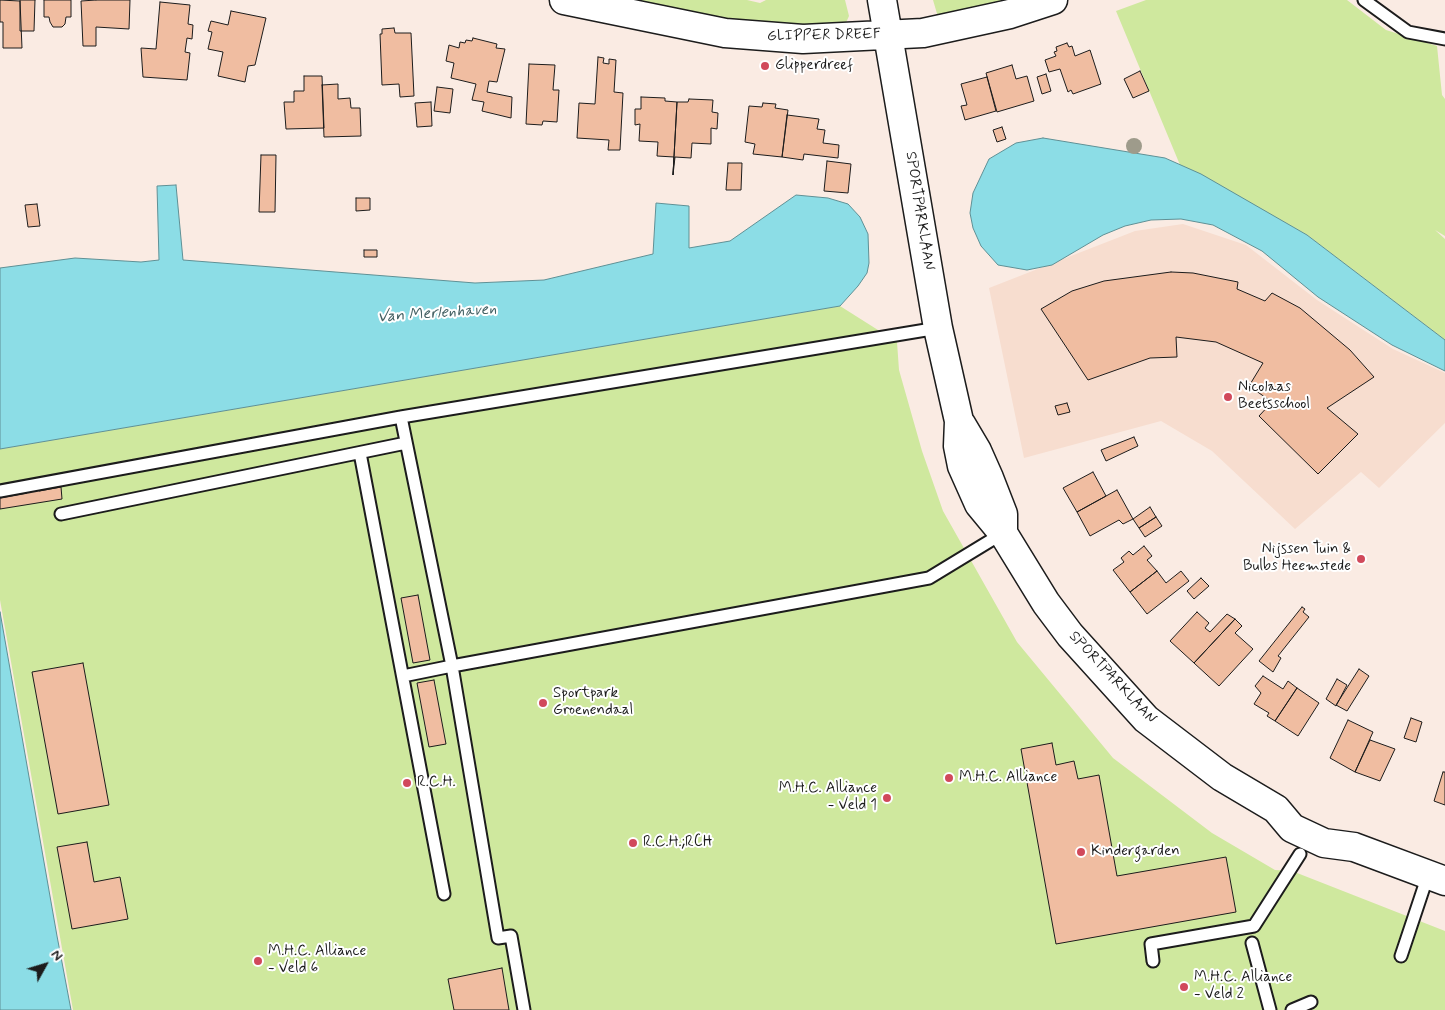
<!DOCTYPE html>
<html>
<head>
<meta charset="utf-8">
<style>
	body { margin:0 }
	#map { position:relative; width:1445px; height:1010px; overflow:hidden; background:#faebe3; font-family:Mynerve,sans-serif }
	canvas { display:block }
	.north { position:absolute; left:20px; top:940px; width:50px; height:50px; -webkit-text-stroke:4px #fff; paint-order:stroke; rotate:51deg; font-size:14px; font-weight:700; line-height:20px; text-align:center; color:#1c1c1c }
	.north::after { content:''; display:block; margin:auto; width:18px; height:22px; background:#1c1c1c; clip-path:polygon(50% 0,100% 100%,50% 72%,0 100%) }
</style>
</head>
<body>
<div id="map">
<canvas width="1445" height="1010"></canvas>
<div class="north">N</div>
</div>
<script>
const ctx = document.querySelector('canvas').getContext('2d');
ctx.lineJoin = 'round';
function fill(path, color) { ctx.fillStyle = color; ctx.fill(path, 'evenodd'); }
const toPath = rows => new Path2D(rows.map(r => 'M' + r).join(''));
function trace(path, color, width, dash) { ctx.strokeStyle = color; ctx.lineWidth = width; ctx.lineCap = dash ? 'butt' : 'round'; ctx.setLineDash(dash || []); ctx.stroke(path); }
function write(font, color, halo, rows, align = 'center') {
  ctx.font = font + ' Mynerve,sans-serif'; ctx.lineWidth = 4; ctx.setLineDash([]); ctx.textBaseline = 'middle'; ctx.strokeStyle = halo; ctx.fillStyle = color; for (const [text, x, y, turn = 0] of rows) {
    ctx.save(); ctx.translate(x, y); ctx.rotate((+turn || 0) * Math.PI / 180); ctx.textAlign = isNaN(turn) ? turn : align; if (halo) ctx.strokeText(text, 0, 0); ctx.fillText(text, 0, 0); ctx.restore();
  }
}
fill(toPath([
	[1183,224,1246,245,1317,300,1351,322,1393,349,1445,373,1445,423,1379,488,1361,472,1295,529,1212,451,1161,421,1024,458,989,288,1135,231]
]), '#f7ddcf');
fill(toPath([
	[631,0,747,0,760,3,766,0,845,0,849,16,844,27,792,34],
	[933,0,1024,0,938,17],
	[1146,0,1347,0,1386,30,1437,46,1442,95,1445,99,1445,236,1435,230,1445,239,1445,340,1307,235,1180,165,1116,11],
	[840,306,897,342,899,370,922,451,943,511,1017,642,1113,758,1212,833,1275,870,1292,871,1445,931,1445,1010,73,1010,0,600,0,449]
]), '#cfe89e');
const water = toPath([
	[1043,138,1165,158,1201,174,1307,235,1445,340,1445,371,1392,345,1318,297,1262,251,1213,225,1181,219,1151,220,1125,226,1103,235,1052,265,1027,270,998,265,981,246,973,228,970,213,973,193,989,159,1016,143,1043,138],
	[176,185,183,260,475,283,544,280,653,254,656,203,689,206,689,248,730,241,796,195,828,198,848,204,860,217,868,234,869,263,867,273,858,286,840,306,0,449,0,268,75,258,141,262,159,260,157,186,176,185],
	[0,612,57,936,71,1010,0,1010,0,612]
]);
fill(water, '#8cdde6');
trace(water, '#5f9095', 1);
const building = toPath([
	[0,0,20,1,22,48,3,48,3,22,0,22,0,0],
	[35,0,34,31,20,31,20,0,35,0],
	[44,0,71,0,71,17,66,17,65,24,62,27,53,27,50,22,49,17,44,17,44,0],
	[96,0,130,0,129,29,96,27,96,46,83,46,81,1,96,0],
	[160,2,190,5,188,24,193,25,192,39,187,38,185,52,190,53,187,80,143,77,141,48,156,49,160,2],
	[231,11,266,18,255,65,248,66,245,82,218,76,223,52,208,49,212,32,208,31,211,21,228,25,231,11],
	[394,28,395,33,411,33,414,96,400,97,399,84,382,85,380,34,382,34,382,29,394,28],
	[473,38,497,44,496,48,505,49,497,82,489,81,487,92,512,97,511,118,482,111,484,102,472,100,476,84,451,78,454,63,446,61,449,45,459,48,460,42,465,43,466,40,472,41,473,38],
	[1067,43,1069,47,1072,46,1075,56,1090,50,1101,84,1073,94,1071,90,1068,92,1060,69,1049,72,1045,60,1056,56,1054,52,1057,51,1056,47,1067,43],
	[598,57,604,58,603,63,609,64,609,59,616,60,614,92,623,93,620,150,608,150,609,140,577,138,579,103,595,104,598,57],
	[529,64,555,65,553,90,559,90,557,122,543,121,542,125,526,124,529,64],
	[1012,65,1016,79,1027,76,1034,101,997,112,986,73,1012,65],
	[1140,71,1149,91,1133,98,1124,79,1140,71],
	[1046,74,1051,91,1042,94,1037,77,1046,74],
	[304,76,322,76,324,128,286,129,284,102,294,102,294,91,304,91,304,76],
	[987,77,996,111,965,120,961,106,967,105,961,84,987,77],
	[322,85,338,84,338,99,350,98,351,108,360,108,361,136,324,137,322,85],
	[437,87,453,89,450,113,434,111,437,87],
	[641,97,665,98,665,101,677,102,673,175,674,157,657,156,658,142,639,141,640,124,635,125,635,109,641,109,641,97],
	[689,99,713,100,712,112,718,113,717,129,711,128,711,144,692,143,691,158,675,157,673,175,677,102,688,102,689,99],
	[431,102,432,126,417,127,415,103,431,102],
	[763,103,776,104,775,108,788,110,782,157,753,154,755,144,745,142,749,106,762,107,763,103],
	[787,115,819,119,817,129,825,130,823,143,839,145,838,158,804,154,803,160,782,157,787,115],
	[1002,127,1006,139,997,142,993,130,1002,127],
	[261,155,276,155,275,212,259,212,261,155],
	[827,161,851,164,848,193,824,191,827,161],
	[728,163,742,163,741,190,726,190,728,163],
	[356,198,370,198,370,210,356,211,356,198],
	[37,204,40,226,28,227,25,205,37,204],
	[364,250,377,250,377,257,364,257,364,250],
	[1171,272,1193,273,1238,282,1237,289,1265,301,1272,293,1300,308,1350,350,1374,377,1327,408,1358,434,1318,474,1259,416,1272,402,1249,386,1263,363,1216,342,1176,337,1177,357,1150,358,1088,380,1041,309,1072,291,1104,281,1171,272],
	[1067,403,1070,412,1058,415,1055,406,1067,403],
	[1134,437,1138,446,1106,461,1101,450,1134,437],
	[1093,472,1106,496,1077,512,1063,488,1093,472],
	[37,485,39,491,61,487,62,499,0,509,0,498,27,493,25,487,37,485],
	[1117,490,1133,519,1123,524,1119,520,1090,536,1077,512,1117,490],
	[1150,507,1156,517,1139,528,1133,519,1150,507],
	[1156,517,1162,526,1145,537,1139,528,1156,517],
	[1144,546,1152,556,1147,560,1157,571,1130,592,1113,570,1124,562,1121,558,1129,551,1133,555,1144,546],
	[1157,571,1166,583,1181,571,1189,581,1147,614,1130,592,1157,571],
	[1201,578,1209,586,1194,599,1187,591,1201,578],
	[418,595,430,660,413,663,401,598,418,595],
	[1302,607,1305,609,1303,612,1309,617,1278,656,1281,658,1273,672,1259,661,1302,607],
	[1197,612,1209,623,1205,628,1210,632,1227,614,1235,619,1194,663,1170,641,1197,612],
	[1235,619,1242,626,1235,633,1253,649,1219,686,1194,663,1235,619],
	[83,663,109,805,58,814,32,672,83,663],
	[1359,669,1369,676,1347,711,1336,705,1359,669],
	[1263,676,1283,689,1288,681,1297,688,1275,721,1267,716,1269,713,1254,704,1261,693,1255,686,1263,676],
	[1337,679,1347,685,1336,706,1326,699,1337,679],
	[434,680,446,744,429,747,417,683,434,680],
	[1297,688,1319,703,1298,736,1275,721,1297,688],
	[1411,718,1422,722,1416,742,1404,738,1411,718],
	[1348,720,1373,732,1355,772,1330,758,1348,720],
	[1370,740,1395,749,1380,781,1355,772,1370,740],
	[1052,743,1056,765,1074,761,1078,779,1099,775,1117,876,1226,857,1236,912,1056,944,1021,749,1052,743],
	[1443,772,1445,772,1445,805,1434,801,1443,772],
	[87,842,94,882,120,877,128,919,72,929,57,847,87,842],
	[502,968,509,1010,454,1010,448,979,502,968]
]);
fill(building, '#f0bda1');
trace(building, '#1c1c1c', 1);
const service = toPath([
	[1364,0,1408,32,1445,39],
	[401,417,452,666,403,676],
	[360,453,444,894],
	[0,491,401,417,938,328],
	[61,514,406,443],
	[1252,943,1270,1010],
	[1401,956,1428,875],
	[1153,961,1151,944,1254,926,1300,854],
	[524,1010,511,936,498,938,452,666,929,578,1003,533],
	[1292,1010,1311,1002]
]);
const tertiary = toPath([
	[564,0,725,33,803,39,923,33,1010,14,1053,0],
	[882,0,938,328,959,421,958,446,962,466,979,504,1003,533,1046,603,1070,635,1146,719,1222,777,1276,809,1292,828,1324,843,1354,847,1445,881],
	[961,424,977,451,989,478,1003,514,1003,529]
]);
trace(service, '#1c1c1c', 15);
trace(tertiary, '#1c1c1c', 31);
trace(service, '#fff', 11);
trace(tertiary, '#fff', 28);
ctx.fillStyle = '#9e9b8b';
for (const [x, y] of [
	[1134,146]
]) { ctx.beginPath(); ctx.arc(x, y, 8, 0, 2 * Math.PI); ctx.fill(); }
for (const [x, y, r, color] of [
	[765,66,5,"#d1495b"],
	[1228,397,5,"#d1495b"],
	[1361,559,5,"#d1495b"],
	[543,703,5,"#d1495b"],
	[949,778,5,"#d1495b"],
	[407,783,5,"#d1495b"],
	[887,798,5,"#d1495b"],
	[633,843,5,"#d1495b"],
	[1081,852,5,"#d1495b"],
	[258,961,5,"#d1495b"],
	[1184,987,5,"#d1495b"]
]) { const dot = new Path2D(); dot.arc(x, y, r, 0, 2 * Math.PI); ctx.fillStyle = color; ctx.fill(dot); trace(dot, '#fff', 2); }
write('15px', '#1c1c1c', '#fff', [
	["GLIPPER DREEF",824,36,-1],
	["SPORTPARKLAAN",919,211,81],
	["SPORTPARKLAAN",1112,678,47]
]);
write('15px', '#1c1c1c', '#fff', [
	["Glipperdreef",775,66],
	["Nicolaas",1238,388],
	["Beetsschool",1238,405],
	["Nijssen Tuin &",1351,550,"right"],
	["Bulbs Heemstede",1351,567,"right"],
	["Sportpark",553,694],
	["Groenendaal",553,711],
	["M.H.C. Alliance",959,778],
	["R.C.H.",417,783],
	["M.H.C. Alliance",877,789,"right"],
	["- Veld 1",877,806,"right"],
	["R.C.H.;RCH",643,843],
	["Kindergarden",1091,852],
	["M.H.C. Alliance",268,952],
	["- Veld 6",268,969],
	["M.H.C. Alliance",1194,978],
	["- Veld 2",1194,995]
], 'left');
write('italic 16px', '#436063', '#fff', [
	["Van Merlenhaven",437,314,-4]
]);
</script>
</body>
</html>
